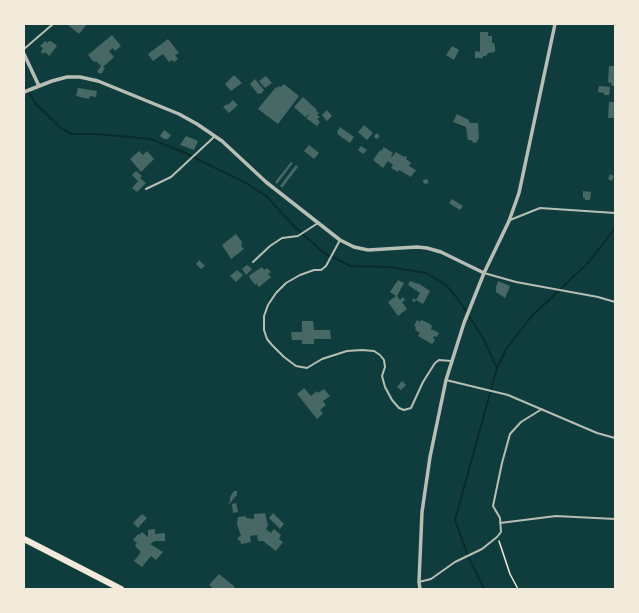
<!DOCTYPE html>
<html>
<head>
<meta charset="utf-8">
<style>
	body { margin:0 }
	#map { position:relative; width:639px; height:613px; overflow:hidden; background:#0f3d3e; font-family:"Source Sans 3",sans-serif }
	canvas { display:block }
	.frame { position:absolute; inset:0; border:25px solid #f1e9da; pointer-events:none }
</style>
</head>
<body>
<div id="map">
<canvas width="639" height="613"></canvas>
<div class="frame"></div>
</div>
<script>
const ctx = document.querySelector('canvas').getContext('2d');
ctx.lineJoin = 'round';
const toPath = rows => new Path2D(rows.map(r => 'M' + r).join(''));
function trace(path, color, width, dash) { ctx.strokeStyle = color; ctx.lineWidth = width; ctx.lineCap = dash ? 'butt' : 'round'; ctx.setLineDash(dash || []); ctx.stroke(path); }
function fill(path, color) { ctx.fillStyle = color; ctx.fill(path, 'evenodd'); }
trace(toPath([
	[24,85,36,104,62,129,72,134,97,134,151,139,185,153,246,183,266,196,297,229,324,253,351,266,390,267,426,273,446,285,458,299,483,338,497,368],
	[484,589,468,556,455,520,497,368,506,349,531,317,588,263,615,228]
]), '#0a2a2b', 2);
fill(toPath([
	[67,24,87,24,79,34],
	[480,32,488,32,488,36,492,36,492,43,494,43,495,47,495,52,488,53,486,56,483,56,483,58,475,58,475,51,480,52],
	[112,35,121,46,115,51,113,48,109,51,114,57,103,67,105,68,101,74,97,72,101,66,96,61,94,62,88,55],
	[168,39,179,53,175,55,178,59,174,62,172,60,169,62,163,54,153,61,148,54],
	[45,41,47,43,49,41,51,41,57,46,49,56,45,52,43,54,41,52,43,48,40,46],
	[452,46,459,50,454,60,446,55],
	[609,66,615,66,615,86,611,86,612,84,608,82],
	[234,75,242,83,231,91,225,84],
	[266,76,272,83,265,88,259,81],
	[255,79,264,90,261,94,260,93,258,94,250,84],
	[284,84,299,96,278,124,258,109,276,87,277,88,279,86,281,87],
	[599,86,610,87,609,95,604,95,604,93,598,92],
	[78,88,97,91,96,97,90,96,89,99,76,96],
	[303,97,317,110,316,111,319,113,317,115,320,117,317,119,320,122,317,126,306,118,310,113,305,117,294,107],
	[233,100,238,105,229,113,223,107,227,104,228,105],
	[609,102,615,102,615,118,608,118],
	[327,110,332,116,327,121,322,115],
	[457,114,469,120,469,122,471,123,478,123,479,139,478,139,477,142,474,143,471,140,468,140,466,127,453,122],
	[364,125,373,133,367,140,358,132],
	[340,127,354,137,350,143,337,134,338,133,337,132],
	[164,130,171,135,168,139,164,139,160,136],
	[376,133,380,136,377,139,374,137],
	[186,136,198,141,194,150,180,145],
	[309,145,319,153,314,159,304,151],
	[361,146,367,150,363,154,358,150],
	[384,147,393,153,391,156,392,157,396,152,404,157,405,156,407,157,406,159,411,163,409,166,416,170,411,177,399,170,398,172,391,168,393,165,388,161,383,168,373,160,380,150,381,151],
	[139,151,143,155,147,151,154,159,141,172,130,159],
	[291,162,293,163,277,184,275,182],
	[296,165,298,167,282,188,280,186],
	[136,171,142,176,140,178,146,183,137,192,132,188,138,181,132,175],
	[610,174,614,176,612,181,608,179],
	[427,179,429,183,424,184,423,180],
	[583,191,591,192,590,200,585,200,585,198,583,198],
	[452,199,463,206,460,210,449,203],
	[236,234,242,242,241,246,244,249,231,259,222,245],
	[199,260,205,266,201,269,196,264],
	[247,265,252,269,246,275,242,269],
	[262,267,264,270,267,268,271,272,268,274,271,277,259,287,257,285,257,283,255,285,249,277,250,275],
	[237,270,243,275,236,282,230,276],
	[398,280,404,283,397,296,400,300,403,297,405,300,402,302,407,309,398,316,388,302,396,296,390,292],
	[410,281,418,284,418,283,430,291,423,304,416,300,415,302,412,301,413,298,416,300,420,293,408,285],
	[498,281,510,286,505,298,496,292,496,287],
	[417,320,420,322,421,320,424,321,430,324,432,326,431,329,439,333,437,337,434,336,433,338,435,340,432,344,418,336,420,333,415,330,416,327,414,326],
	[302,321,313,321,314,330,330,330,331,339,314,339,314,344,302,344,302,340,292,340,291,332,302,332],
	[402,381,406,385,401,390,397,387],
	[304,388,311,396,317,391,318,393,324,389,330,396,323,401,326,405,320,410,323,413,317,419,297,394],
	[234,491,237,491,237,495,229,504,228,504,230,501,230,497],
	[236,503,238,512,233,513,232,504],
	[265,513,268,525,266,529,271,533,274,529,281,535,279,539,283,542,276,551,263,541,258,541,257,535,250,536,251,542,241,544,240,540,238,541,238,537,241,536,237,524,238,517,246,516,246,518,254,519,254,514],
	[273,513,284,524,280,529,269,518],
	[142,514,147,518,138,528,133,523],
	[155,529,155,534,165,533,165,541,155,541,150,544,163,552,156,560,151,556,142,567,134,561,141,552,136,547,135,545,137,543,133,540,138,534,139,535,142,532,148,537,148,530],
	[219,574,235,587,234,589,214,589,209,585]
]), '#486865');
trace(toPath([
	[499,541,510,574,518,589]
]), '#f1e9da', 1.5);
trace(toPath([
	[24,49,53,24],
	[146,189,171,177,214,137],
	[510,220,540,208,615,213],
	[340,240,326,266,321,270,314,270,300,275,286,283,276,293,268,305,264,316,264,330,267,339,272,345,284,357,296,366,307,368,322,359,347,351,362,350,374,351,380,355,384,360,385,367,382,376,385,387,392,400,399,408,404,410,411,408,423,382,435,363,439,360,451,361],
	[253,262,270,246,282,238,298,236,318,223],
	[484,273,516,282,598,297,615,302],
	[446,380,508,395,597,433,615,438],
	[500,523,556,516,615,519],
	[419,582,431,579,455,562,482,549,497,537,501,532,500,518,493,506,502,463,510,434,521,422,542,409]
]), '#b8beb3', 2);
trace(toPath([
	[24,54,39,86],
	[24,92,52,81,67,77,80,77,98,81,179,114,197,124,222,141,266,182,340,240,354,247,368,250,417,247,427,248,441,252,484,273],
	[420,589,419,582,422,512,430,457,446,380,464,323,484,273,509,221,519,193,555,24]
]), '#b8beb3', 3.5);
trace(toPath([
	[24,539,121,589]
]), '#f1e9da', 6);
</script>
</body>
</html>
